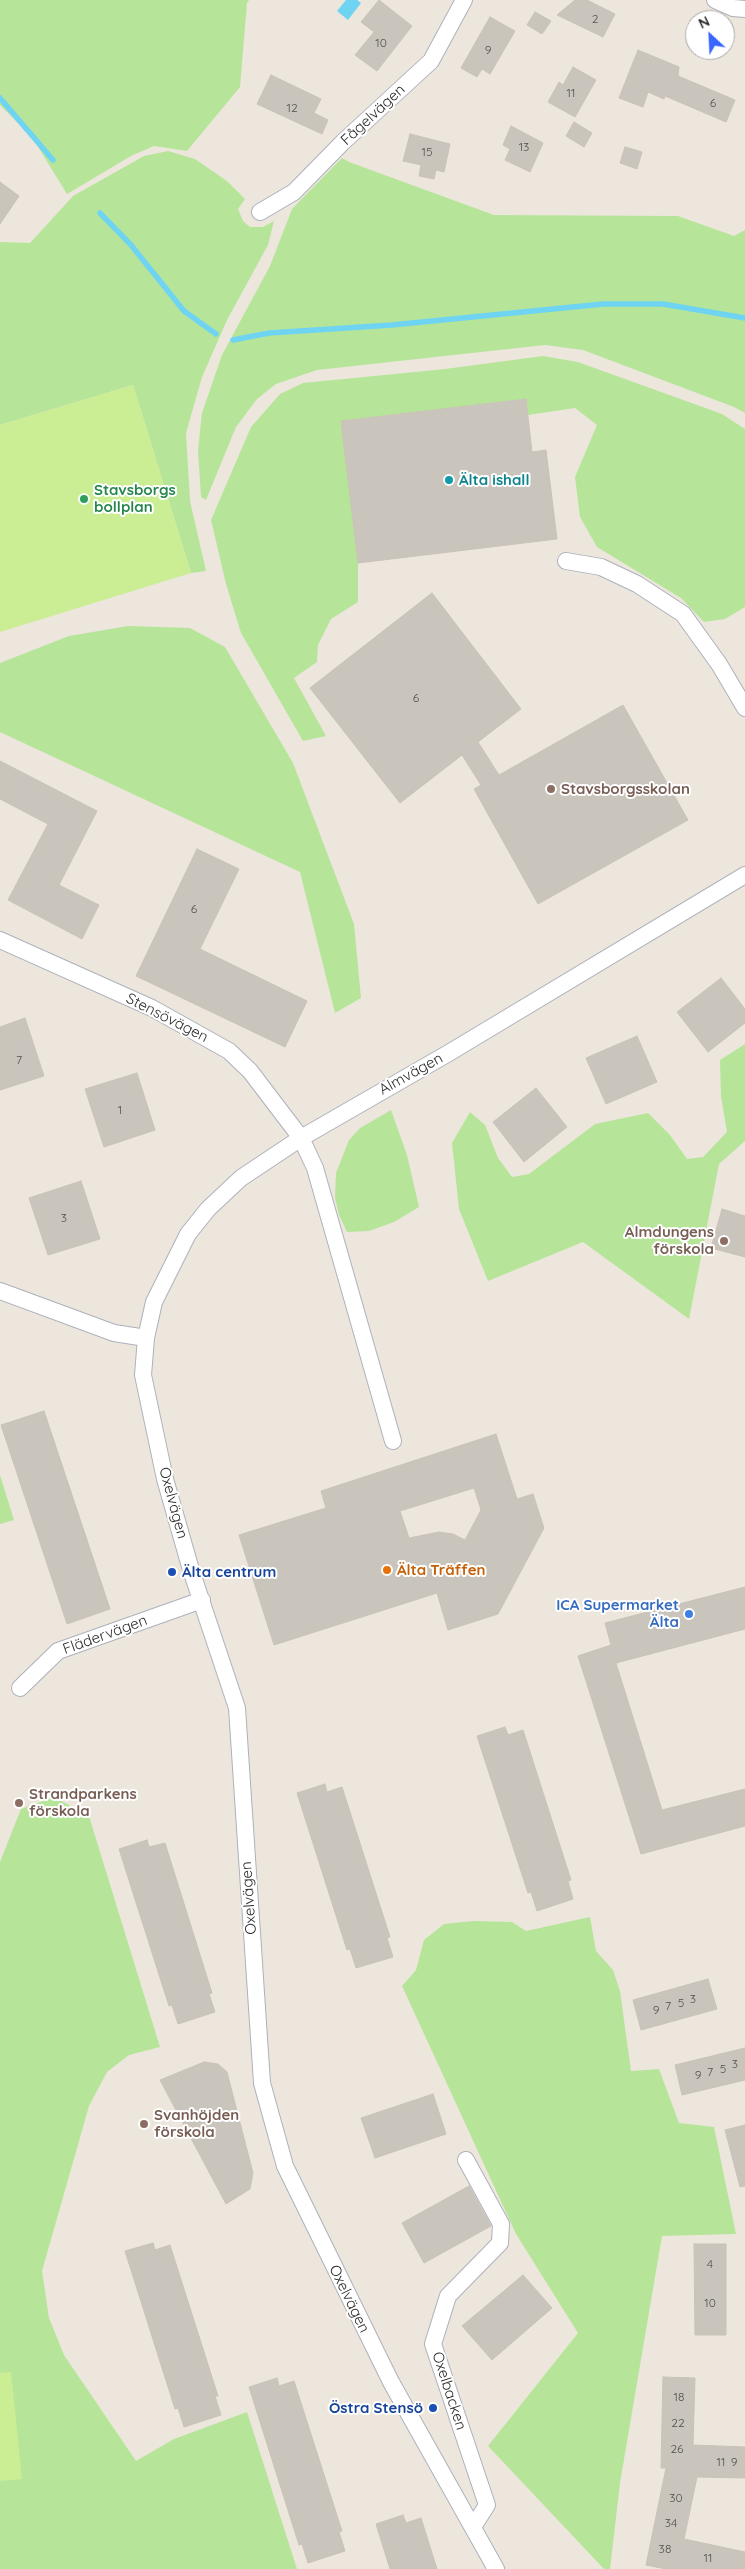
<!DOCTYPE html>
<html>
<head>
<meta charset="utf-8">
<style>
	body { margin:0 }
	#map { position:relative; width:745px; height:2569px; overflow:hidden; background:#ede6dd; font-family:Quicksand,sans-serif }
	canvas { display:block }
	.north { position:absolute; left:685px; top:10px; width:50px; height:50px; box-sizing:border-box; background:#fff; border:1px solid #aaa; border-radius:50%; rotate:335deg; font-size:14px; font-weight:700; line-height:20px; text-align:center; color:#2b2b2b }
	.north::after { content:''; display:block; margin:auto; width:18px; height:22px; background:#3966fe; clip-path:polygon(50% 0,100% 100%,50% 72%,0 100%) }
</style>
</head>
<body>
<div id="map">
<canvas width="745" height="2569"></canvas>
<div class="north">N</div>
</div>
<script>
const ctx = document.querySelector('canvas').getContext('2d');
ctx.lineJoin = 'round';
function fill(path, color) { ctx.fillStyle = color; ctx.fill(path, 'evenodd'); }
const toPath = rows => new Path2D(rows.map(r => 'M' + r).join(''));
function trace(path, color, width, dash) { ctx.strokeStyle = color; ctx.lineWidth = width; ctx.lineCap = dash ? 'butt' : 'round'; ctx.setLineDash(dash || []); ctx.stroke(path); }
function write(font, color, halo, rows, align = 'center') {
  ctx.font = font + ' Quicksand,sans-serif'; ctx.lineWidth = 4; ctx.setLineDash([]); ctx.textBaseline = 'middle'; ctx.strokeStyle = halo; ctx.fillStyle = color; for (const [text, x, y, turn = 0] of rows) {
    ctx.save(); ctx.translate(x, y); ctx.rotate((+turn || 0) * Math.PI / 180); ctx.textAlign = isNaN(turn) ? turn : align; if (halo) ctx.strokeText(text, 0, 0); ctx.fillText(text, 0, 0); ctx.restore();
  }
}
fill(toPath([
	[0,0,249,0,247,3,240,87,187,151,154,146,131,156,67,194,32,137,0,105],
	[168,151,195,159,227,181,245,199,238,209,243,221,250,227,263,227,274,221,268,245,227,320,202,377,186,433,190,501,206,571,191,573,133,385,0,425,0,242,30,243,73,196,144,156],
	[342,158,349,162,494,215,678,216,734,236,745,230,745,413,734,407,583,350,545,345,317,370,276,384,257,399,236,427,206,500,201,497,198,450,202,413,222,355,270,266,292,209],
	[543,356,578,362,722,414,745,429,745,607,725,619,704,622,681,598,597,547,580,517,575,477,597,425,575,408,528,415,526,399,341,421,358,563,358,602,331,619,318,645,317,662,294,678,326,736,303,741,241,633,226,584,211,520,251,427,280,394,303,383,445,369],
	[128,626,190,628,225,647,293,763,354,924,361,998,335,1013,300,872,0,732,0,663,69,636],
	[745,1044,745,1141,719,1164,689,1319,583,1242,488,1281,459,1209,452,1143,470,1112,485,1125,498,1158,512,1177,529,1174,595,1124,648,1113,670,1135,687,1159,703,1157,727,1132,721,1096,720,1060],
	[391,1110,407,1155,419,1207,394,1222,369,1231,347,1232,339,1215,335,1198,336,1173,349,1140,360,1128],
	[0,1475,14,1520,0,1524],
	[54,1797,89,1816,160,2047,129,2055,107,2072,89,2106,42,2271,49,2318,64,2355,136,2461,174,2439,247,2412,297,2569,0,2569,0,1862,21,1809],
	[590,1917,596,1951,613,1970,620,1991,631,2071,659,2069,679,2123,714,2127,736,2234,662,2236,620,2483,610,2569,604,2569,488,2446,578,2333,516,2234,402,1986,416,1970,424,1940,444,1924,473,1921,512,1922,526,1931]
]), '#b6e599');
fill(toPath([
	[133,385,191,573,0,632,0,425],
	[11,2372,22,2479,0,2481,0,2373]
]), '#cbed94');
fill(toPath([
	[346,0,357,0,361,3,348,20,337,11]
]), '#6ed4f2');
trace(toPath([
	[0,98,53,160],
	[100,213,131,245,184,311,216,334],
	[233,340,269,333,392,325,603,304,663,304,745,318]
]), '#6ed4f2', 5.5);
const building = toPath([
	[379,0,412,26,377,71,355,55,374,32,361,22,379,0],
	[575,0,587,0,615,14,603,37,557,15,575,0],
	[535,12,551,21,542,34,527,25,535,12],
	[490,17,515,31,490,74,482,69,477,77,461,68,490,17],
	[638,50,679,67,678,76,735,100,726,122,665,96,664,99,648,92,643,107,619,98,638,50],
	[573,67,596,80,575,117,548,102,559,82,563,85,573,67],
	[271,75,321,99,314,113,328,120,322,134,257,104,271,75],
	[574,122,592,133,584,147,566,136,574,122],
	[511,126,543,143,530,172,505,160,510,149,503,145,511,126],
	[410,134,450,144,444,172,436,170,434,179,419,176,421,165,403,161,410,134],
	[625,147,642,152,637,169,620,163,625,147],
	[0,182,19,196,0,224,0,182],
	[526,399,532,452,546,450,557,539,358,563,341,421,526,399],
	[432,593,521,709,478,742,499,775,623,705,688,820,538,904,474,789,481,785,462,755,400,803,310,688,432,593],
	[0,761,97,811,59,885,99,905,82,939,8,900,48,824,0,799,0,761],
	[197,849,239,869,200,949,307,1001,285,1047,136,976,197,849],
	[721,978,745,1009,745,1023,708,1052,677,1012,721,978],
	[25,1018,44,1076,0,1090,0,1027,25,1018],
	[637,1036,657,1082,606,1104,586,1058,637,1036],
	[137,1073,155,1130,104,1147,85,1089,137,1073],
	[536,1088,567,1127,524,1162,493,1122,536,1088],
	[81,1181,100,1239,48,1255,29,1198,81,1181],
	[722,1209,745,1216,745,1257,711,1248,722,1209],
	[44,1411,110,1609,67,1624,1,1425,44,1411],
	[496,1434,517,1499,533,1494,544,1528,498,1614,448,1630,437,1593,274,1645,239,1535,326,1508,321,1491,496,1434],
	[474,1488,481,1510,465,1540,453,1534,439,1532,409,1538,400,1511,474,1488],
	[745,1587,745,1629,616,1663,662,1810,745,1789,745,1826,641,1854,578,1656,611,1645,605,1623,745,1587],
	[505,1727,508,1735,523,1730,571,1880,568,1881,573,1899,537,1911,531,1892,528,1893,477,1736,505,1727],
	[325,1784,327,1792,342,1787,390,1937,387,1938,393,1957,356,1968,350,1949,347,1950,297,1793,325,1784],
	[147,1840,149,1847,165,1843,212,1993,209,1994,215,2012,178,2024,172,2005,169,2006,119,1849,147,1840],
	[708,1979,717,2009,641,2030,633,2000,708,1979],
	[745,2048,745,2080,682,2095,675,2065,745,2048],
	[204,2062,218,2064,227,2072,253,2173,250,2189,226,2204,160,2080,204,2062],
	[433,2094,446,2134,375,2158,361,2118,433,2094],
	[745,2125,745,2186,740,2187,725,2130,745,2125],
	[469,2186,491,2226,424,2263,402,2223,469,2186],
	[153,2243,155,2250,170,2245,218,2396,215,2396,221,2415,184,2427,178,2408,175,2409,125,2251,153,2243],
	[694,2244,726,2244,726,2335,695,2335,694,2244],
	[523,2275,552,2308,492,2360,462,2326,523,2275],
	[663,2377,695,2378,693,2445,745,2447,745,2478,697,2477,684,2539,745,2552,745,2569,666,2569,646,2565,666,2468,661,2468,663,2377],
	[277,2378,279,2386,294,2381,342,2531,339,2532,345,2551,308,2563,302,2544,299,2545,249,2387,277,2378],
	[403,2515,406,2523,421,2518,437,2569,390,2569,376,2524,403,2515]
]);
fill(building, '#c9c4bc');
trace(building, '#c9c2b7', 1);
const minor = toPath([
	[715,0,733,8,745,9],
	[260,212,294,192,343,142,431,61,464,0],
	[566,561,601,567,637,584,683,614,719,664,745,708],
	[0,940,152,1008,229,1051,250,1071,301,1138,315,1168,393,1441],
	[0,1291,114,1333,146,1338],
	[20,1688,58,1651,202,1600],
	[466,2160,501,2224,500,2243,448,2296,433,2344,487,2505,473,2527],
	[496,2569,391,2382,285,2166,262,2083,237,1708,191,1570,165,1479,143,1375,146,1338,154,1302,188,1234,208,1209,241,1178,301,1138,447,1054,745,875]
]);
trace(minor, '#adb1bb', 18);
trace(minor, '#fff', 16);
for (const [x, y, r, color] of [
	[449,480,5,"#0f9aa8"],
	[84,499,5,"#2e9e5b"],
	[551,789,5,"#8d6e63"],
	[724,1241,5,"#8d6e63"],
	[387,1570,5,"#e8710a"],
	[172,1572,5,"#1a4fb4"],
	[689,1614,5,"#3f7fe0"],
	[19,1803,5,"#8d6e63"],
	[144,2124,5,"#8d6e63"],
	[433,2408,5,"#1a4fb4"]
]) { const dot = new Path2D(); dot.arc(x, y, r, 0, 2 * Math.PI); ctx.fillStyle = color; ctx.fill(dot); trace(dot, '#fff', 2); }
write('12px', '#52514f', null, [
	["2",595,19],
	["10",381,43],
	["9",488,50],
	["11",571,93],
	["6",713,103],
	["12",292,108],
	["13",524,147],
	["15",427,152],
	["6",416,698],
	["6",194,909],
	["7",19,1060],
	["1",120,1110],
	["3",64,1218],
	["3",693,1999],
	["5",681,2003],
	["7",668,2006],
	["9",656,2010],
	["3",735,2064],
	["5",723,2069],
	["7",710,2072],
	["9",698,2075],
	["4",710,2264],
	["10",710,2303],
	["18",679,2397],
	["22",678,2423],
	["26",677,2449],
	["11",721,2462],
	["9",734,2462],
	["30",676,2498],
	["34",671,2523],
	["38",665,2549],
	["11",708,2558]
]);
write('15px', '#2b2b2b', '#fff', [
	["Fågelvägen",373,115,-43],
	["Stensövägen",167,1018,27],
	["Almvägen",411,1074,-29],
	["Oxelvägen",173,1503,75],
	["Flädervägen",105,1635,-20],
	["Oxelvägen",249,1898,-94],
	["Oxelvägen",349,2299,64],
	["Oxelbacken",449,2391,72]
]);
write('bold 15px', '#0d838f', '#fff', [
	["Älta ishall",459,480]
], 'left');
write('bold 15px', '#27864d', '#fff', [
	["Stavsborgs",94,490],
	["bollplan",94,507]
], 'left');
write('bold 15px', '#785e54', '#fff', [
	["Stavsborgsskolan",561,789],
	["Almdungens",714,1232,"right"],
	["förskola",714,1249,"right"],
	["Strandparkens",29,1794],
	["förskola",29,1811],
	["Svanhöjden",154,2115],
	["förskola",154,2132]
], 'left');
write('bold 15px', '#c56008', '#fff', [
	["Älta Träffen",397,1570]
], 'left');
write('bold 15px', '#164399', '#fff', [
	["Älta centrum",182,1572],
	["Östra Stensö",423,2408,"right"]
], 'left');
write('bold 15px', '#366cbe', '#fff', [
	["ICA Supermarket",679,1605],
	["Älta",679,1622]
], 'right');
</script>
</body>
</html>
